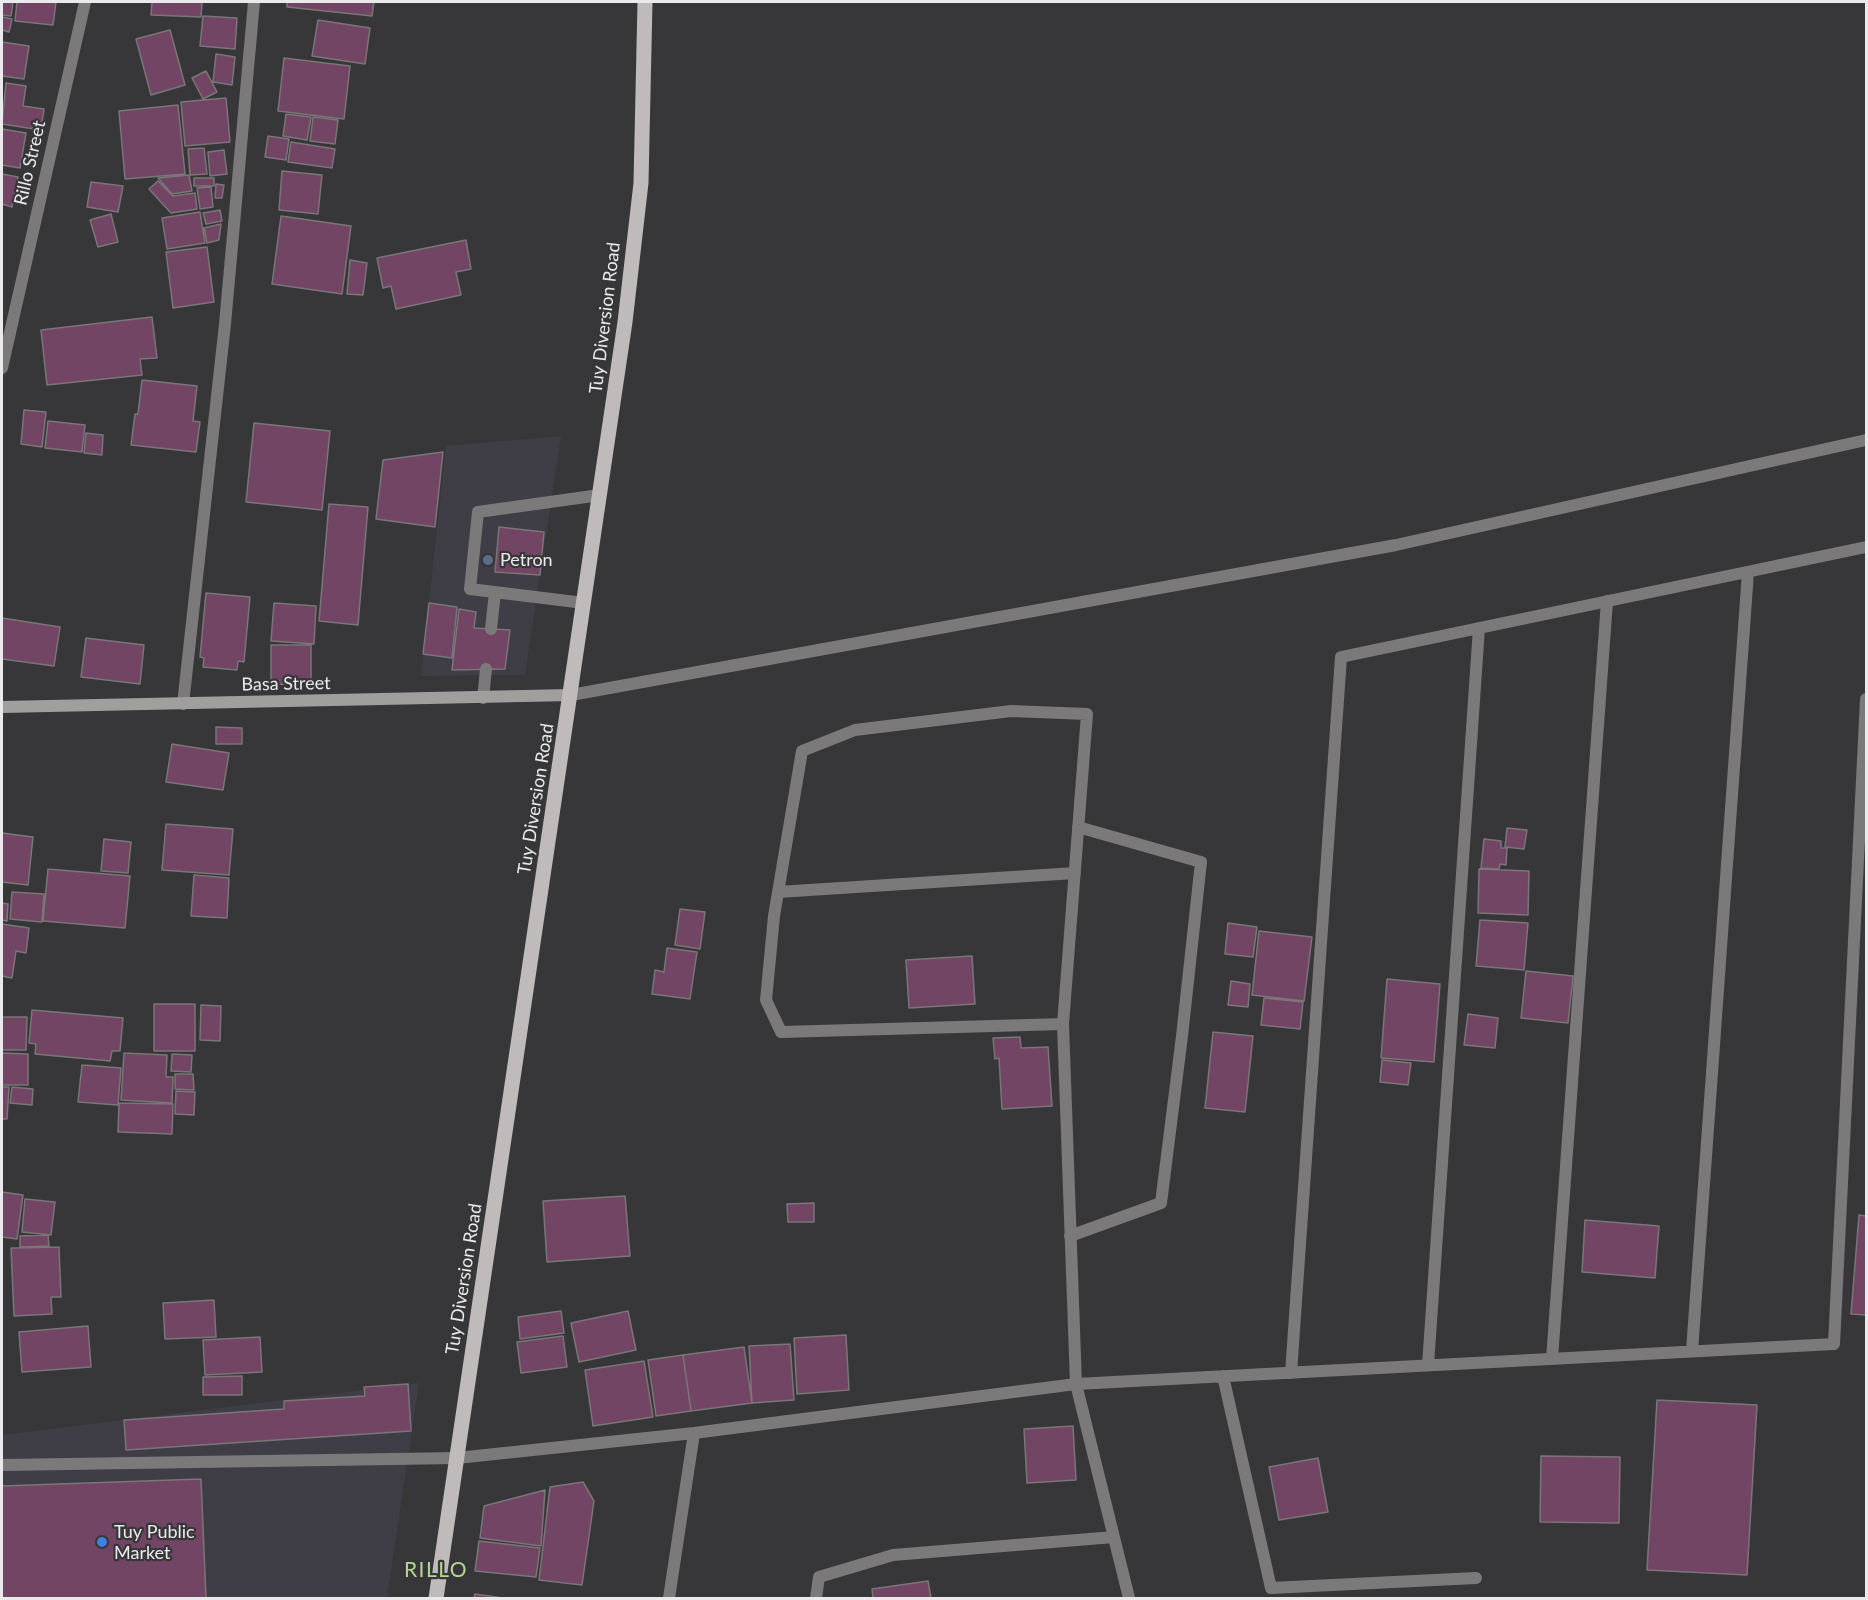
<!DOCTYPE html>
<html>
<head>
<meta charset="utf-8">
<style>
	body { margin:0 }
	#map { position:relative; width:1868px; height:1600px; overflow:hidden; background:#373639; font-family:Lato,sans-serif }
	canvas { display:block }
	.frame { position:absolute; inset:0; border:3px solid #eaeaec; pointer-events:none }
</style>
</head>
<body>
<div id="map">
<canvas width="1868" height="1600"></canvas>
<div class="frame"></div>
</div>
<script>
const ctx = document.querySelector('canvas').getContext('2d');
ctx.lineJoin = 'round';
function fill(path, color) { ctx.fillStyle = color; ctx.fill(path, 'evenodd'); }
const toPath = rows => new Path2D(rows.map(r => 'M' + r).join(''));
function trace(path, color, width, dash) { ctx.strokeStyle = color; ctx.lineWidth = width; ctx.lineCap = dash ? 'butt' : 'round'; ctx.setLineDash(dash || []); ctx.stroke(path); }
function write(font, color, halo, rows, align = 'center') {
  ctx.font = font + ' Lato,sans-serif'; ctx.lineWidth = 4.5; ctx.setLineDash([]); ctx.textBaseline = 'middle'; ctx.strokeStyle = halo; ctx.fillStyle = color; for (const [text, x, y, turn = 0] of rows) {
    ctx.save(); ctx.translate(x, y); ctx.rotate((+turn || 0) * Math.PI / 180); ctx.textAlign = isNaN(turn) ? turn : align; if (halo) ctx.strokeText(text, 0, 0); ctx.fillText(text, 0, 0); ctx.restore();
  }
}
fill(toPath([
	[561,436,525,675,421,676,446,446],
	[419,1383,387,1598,2,1598,2,1435]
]), '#3f3d46');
const building = toPath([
	[2,2,13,2,11,16,2,15,2,2],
	[17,2,56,2,53,25,15,21,17,2],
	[152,2,202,2,201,17,151,15,152,2],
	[287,2,374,2,372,16,287,7,287,2],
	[203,16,237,18,235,49,200,46,203,16],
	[2,17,12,19,9,32,2,30,2,17],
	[318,20,370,28,365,64,312,56,318,20],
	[170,30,185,85,151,95,136,39,170,30],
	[2,42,29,46,24,79,2,76,2,42],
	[216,54,235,57,232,85,213,82,216,54],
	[284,58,350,66,344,119,278,111,284,58],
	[206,71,217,92,203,99,192,78,206,71],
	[6,83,26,86,23,106,44,109,41,130,2,124,6,83],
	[226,98,230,142,185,146,181,102,226,98],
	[178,105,185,174,125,179,119,111,178,105],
	[286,114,311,117,307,140,283,136,286,114],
	[313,117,338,120,335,144,310,141,313,117],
	[2,129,26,133,20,168,2,165,2,129],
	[268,136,289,139,286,160,265,157,268,136],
	[291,142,335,149,332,168,288,162,291,142],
	[204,148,207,174,190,175,188,149,204,148],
	[224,150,227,174,210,176,208,152,224,150],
	[282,171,322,175,318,214,279,210,282,171],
	[2,174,18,177,12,207,2,204,2,174],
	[189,175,192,191,172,194,158,178,189,175],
	[194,178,214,178,214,186,194,186,194,178],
	[158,181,173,196,195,193,197,209,171,213,149,189,158,181],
	[91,182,123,186,118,212,87,207,91,182],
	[216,184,224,185,222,198,215,198,216,184],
	[211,187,213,207,200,209,197,188,211,187],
	[220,210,222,221,206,224,203,213,220,210],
	[200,212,205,243,167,249,162,218,200,212],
	[111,214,118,242,98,247,90,220,111,214],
	[281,216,351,226,342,294,272,284,281,216],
	[221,224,219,240,207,243,204,228,221,224],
	[466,240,471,269,456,272,461,295,396,309,391,286,383,288,377,258,466,240],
	[207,247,214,302,173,308,166,252,207,247],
	[350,260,367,263,363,295,347,294,350,260],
	[152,317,157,358,140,359,142,375,47,385,41,330,152,317],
	[142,380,197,386,193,421,200,422,196,452,131,445,135,414,138,414,142,380],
	[24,410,46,412,42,447,21,444,24,410],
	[48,421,85,425,82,452,45,448,48,421],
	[254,423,330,431,322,510,246,502,254,423],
	[86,433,103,435,102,455,84,453,86,433],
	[443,452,435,527,376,519,383,460,443,452],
	[329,504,368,507,358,625,319,621,329,504],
	[499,527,544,532,540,575,495,572,499,527],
	[206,593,250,597,244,662,238,661,237,670,203,667,204,658,200,657,206,593],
	[274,603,316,606,314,644,271,641,274,603],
	[429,603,457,607,452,658,423,654,429,603],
	[459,609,476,612,474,628,510,630,505,669,452,670,459,609],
	[2,618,60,627,54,666,2,659,2,618],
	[86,638,144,645,140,684,81,677,86,638],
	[271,645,311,645,311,685,271,684,271,645],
	[216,727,242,728,242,744,216,744,216,727],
	[172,744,229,753,223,790,166,782,172,744],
	[166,824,233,829,229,875,162,870,166,824],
	[1507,828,1527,830,1524,849,1505,847,1507,828],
	[2,833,33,837,28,885,2,882,2,833],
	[104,839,131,842,128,873,101,871,104,839],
	[1484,839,1501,841,1501,848,1507,848,1506,865,1500,864,1499,869,1481,868,1484,839],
	[48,869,130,876,125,928,43,921,48,869],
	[1479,869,1529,871,1528,915,1478,913,1479,869],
	[194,875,229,878,227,918,191,916,194,875],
	[12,892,44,894,42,922,10,919,12,892],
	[2,903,8,904,7,921,2,920,2,903],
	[680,909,705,912,700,949,675,945,680,909],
	[1480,920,1528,923,1524,970,1476,966,1480,920],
	[1228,923,1257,927,1253,957,1225,954,1228,923],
	[2,924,29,928,26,953,16,951,12,978,2,976,2,924],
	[1259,931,1312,937,1304,1001,1252,995,1259,931],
	[667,948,697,952,690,999,652,994,655,970,664,972,667,948],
	[972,956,975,1004,909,1008,906,960,972,956],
	[1526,971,1573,976,1568,1023,1521,1018,1526,971],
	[1387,979,1440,984,1434,1062,1381,1058,1387,979],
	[1231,981,1250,984,1248,1007,1228,1005,1231,981],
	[1264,998,1303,1002,1300,1029,1261,1025,1264,998],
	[154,1004,195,1004,195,1051,154,1051,154,1004],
	[201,1005,221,1006,220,1041,200,1040,201,1005],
	[32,1010,123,1018,120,1051,112,1051,110,1061,35,1054,36,1044,29,1043,32,1010],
	[1468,1014,1498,1018,1495,1048,1464,1045,1468,1014],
	[2,1017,27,1017,26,1050,2,1050,2,1017],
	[1213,1032,1253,1036,1245,1112,1205,1108,1213,1032],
	[1020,1037,1021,1048,1048,1047,1052,1106,1002,1109,999,1058,995,1059,993,1038,1020,1037],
	[2,1053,28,1054,28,1085,2,1085,2,1053],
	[124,1053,167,1055,166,1077,173,1077,172,1103,121,1100,124,1053],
	[172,1054,192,1055,191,1072,171,1071,172,1054],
	[1382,1060,1411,1063,1408,1085,1380,1082,1382,1060],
	[82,1065,121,1068,118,1105,78,1102,82,1065],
	[175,1074,193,1074,194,1090,175,1089,175,1074],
	[2,1087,9,1087,7,1119,2,1119,2,1087],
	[12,1087,33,1089,32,1105,10,1103,12,1087],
	[176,1091,195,1092,194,1115,175,1114,176,1091],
	[119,1103,173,1104,172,1134,118,1132,119,1103],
	[2,1192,23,1195,17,1239,2,1237,2,1192],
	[625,1196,630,1256,547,1262,543,1201,625,1196],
	[25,1199,55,1202,51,1235,22,1232,25,1199],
	[814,1203,814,1222,788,1222,787,1204,814,1203],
	[1859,1215,1866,1216,1866,1315,1851,1314,1859,1215],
	[1585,1220,1659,1226,1655,1278,1582,1272,1585,1220],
	[48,1235,49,1246,20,1247,20,1236,48,1235],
	[59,1247,61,1297,51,1297,52,1314,14,1316,11,1248,59,1247],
	[214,1300,216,1337,165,1339,163,1303,214,1300],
	[561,1311,564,1333,520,1339,518,1317,561,1311],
	[628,1311,636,1350,579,1362,571,1323,628,1311],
	[88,1326,91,1367,22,1372,19,1332,88,1326],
	[846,1335,849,1390,797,1394,794,1338,846,1335],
	[563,1336,567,1367,521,1373,517,1342,563,1336],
	[260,1337,262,1372,205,1375,203,1340,260,1337],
	[790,1344,794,1400,752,1403,749,1346,790,1344],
	[744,1347,752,1403,691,1411,683,1355,744,1347],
	[683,1355,691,1411,656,1416,648,1360,683,1355],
	[644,1361,653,1417,593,1426,585,1370,644,1361],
	[242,1376,242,1395,203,1395,203,1377,242,1376],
	[408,1384,411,1431,126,1450,124,1420,284,1409,284,1401,365,1396,364,1387,408,1384],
	[1657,1400,1757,1405,1747,1575,1647,1570,1657,1400],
	[1073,1426,1076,1480,1027,1483,1024,1429,1073,1426],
	[1541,1456,1620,1457,1619,1523,1540,1522,1541,1456],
	[1318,1458,1328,1512,1279,1520,1269,1467,1318,1458],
	[201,1479,206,1598,2,1598,2,1486,201,1479],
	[583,1482,594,1501,582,1585,539,1580,550,1487,583,1482],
	[545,1490,541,1546,480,1538,484,1506,545,1490],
	[479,1541,540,1548,536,1577,475,1571,479,1541],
	[928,1581,931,1598,873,1598,872,1589,928,1581],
	[475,1594,503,1598,474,1598,475,1594]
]);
fill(building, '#734564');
trace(building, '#7a7678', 1.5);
trace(toPath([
	[584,603,470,589,478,512,600,495],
	[491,629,495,592],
	[483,698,486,669],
	[2,1465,457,1458]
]), '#7b7979', 12);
trace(toPath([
	[2,368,85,2],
	[571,695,1396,545,1866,440],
	[183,704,225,324,254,2],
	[778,892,1075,873],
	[1063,1024,781,1032,766,1000,774,916,802,751,855,730,1011,711,1087,714,1063,1024,1076,1384,1129,1598],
	[1070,1236,1161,1203,1182,1036,1201,862,1078,827],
	[1692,1351,1748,572],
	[1552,1359,1607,601],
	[1428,1365,1479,628],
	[1291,1373,1341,657,1866,547],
	[1223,1376,1271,1588,1476,1578],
	[457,1458,694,1433,1076,1384,1834,1344,1866,699],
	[669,1598,694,1433],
	[816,1598,819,1577,893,1555,1114,1537]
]), '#7b7979', 12);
trace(toPath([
	[2,707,571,695]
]), '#a19e9e', 12);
trace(toPath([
	[436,1598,625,322,641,183,645,2]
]), '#bfbbba', 15);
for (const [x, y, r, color] of [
	[488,560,6,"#5c6f8a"],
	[102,1542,6,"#3f7fe0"]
]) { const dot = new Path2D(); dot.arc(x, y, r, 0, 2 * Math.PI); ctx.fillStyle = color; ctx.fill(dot); trace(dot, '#373639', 2); }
write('18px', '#eaeaec', '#373639', [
	["Rillo Street",30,163,-77],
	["Tuy Diversion Road",605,318,-83],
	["Basa Street",286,684,-1],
	["Tuy Diversion Road",536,799,-81],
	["Tuy Diversion Road",464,1279,-81]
]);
write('18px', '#eaeaec', '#373639', [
	["Petron",500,560],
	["Tuy Public",114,1532],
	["Market",114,1553]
], 'left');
ctx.letterSpacing = '1.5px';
write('21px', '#b5d690', '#373639', [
	["RILLO",436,1570]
]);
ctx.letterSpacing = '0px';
</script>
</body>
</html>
